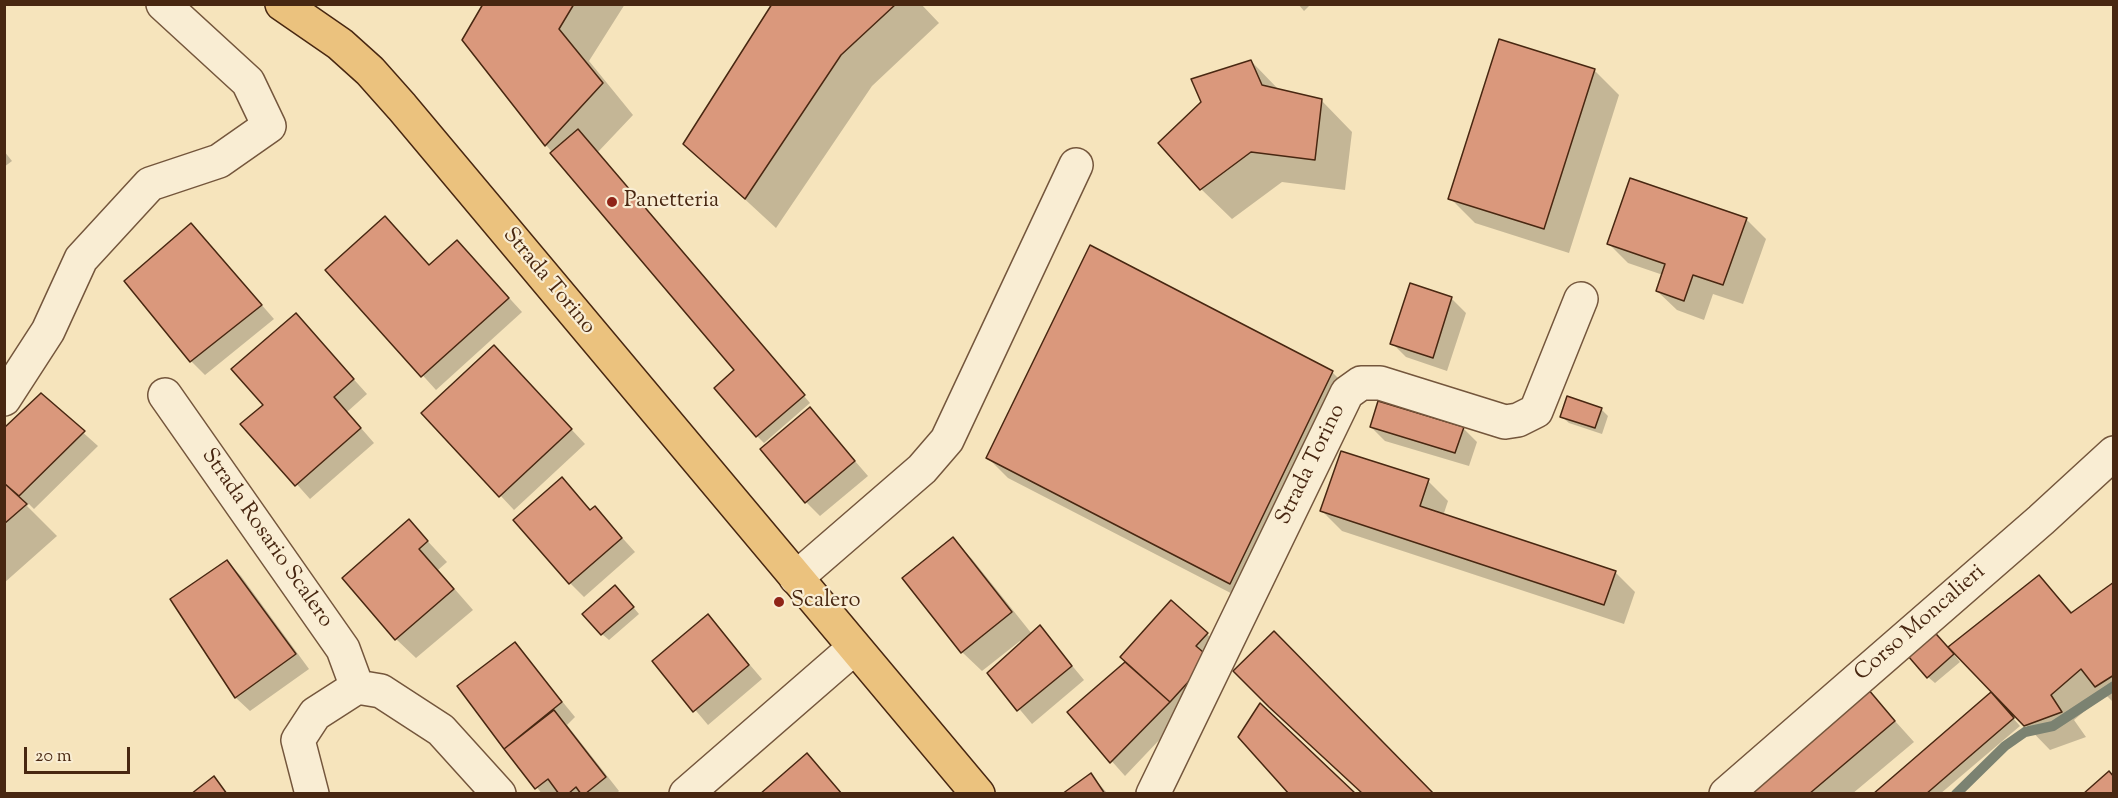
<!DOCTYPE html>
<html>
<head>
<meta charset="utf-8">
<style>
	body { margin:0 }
	#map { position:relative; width:2118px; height:798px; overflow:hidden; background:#f6e4bc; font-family:"Sorts Mill Goudy",serif }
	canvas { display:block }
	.frame { position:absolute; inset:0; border:6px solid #482711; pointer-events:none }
	.scale { position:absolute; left:24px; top:747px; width:106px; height:27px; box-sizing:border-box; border:3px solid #482711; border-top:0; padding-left:8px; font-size:18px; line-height:21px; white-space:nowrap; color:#482711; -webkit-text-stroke:4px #f9edd3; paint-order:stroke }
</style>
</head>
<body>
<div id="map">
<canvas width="2118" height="798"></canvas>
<div class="frame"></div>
<div class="scale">20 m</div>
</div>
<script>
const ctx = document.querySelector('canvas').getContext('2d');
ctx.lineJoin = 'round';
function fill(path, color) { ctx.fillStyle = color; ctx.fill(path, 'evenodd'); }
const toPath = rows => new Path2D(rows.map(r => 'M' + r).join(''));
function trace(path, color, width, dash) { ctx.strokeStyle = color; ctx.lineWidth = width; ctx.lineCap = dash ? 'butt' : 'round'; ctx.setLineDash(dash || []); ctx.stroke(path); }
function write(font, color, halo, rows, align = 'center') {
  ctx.font = font + ' "Sorts Mill Goudy",serif'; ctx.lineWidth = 4.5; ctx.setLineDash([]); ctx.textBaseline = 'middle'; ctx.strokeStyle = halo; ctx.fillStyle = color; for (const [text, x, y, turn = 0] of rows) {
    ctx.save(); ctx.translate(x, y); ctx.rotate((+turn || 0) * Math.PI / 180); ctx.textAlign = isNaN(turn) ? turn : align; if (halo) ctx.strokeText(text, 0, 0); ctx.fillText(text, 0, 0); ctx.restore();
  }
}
fill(toPath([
	[485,4,625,4,589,61,633,115,597,153,810,403,764,443,757,436,737,370,546,145,463,40],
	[773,4,921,4,939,23,872,86,776,228,685,144],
	[1298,4,1311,4,1304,11],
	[1251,61,1280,91,1322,101,1352,132,1345,190,1282,182,1232,219,1201,189],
	[1594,70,1619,95,1569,253,1475,223,1450,198],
	[4,151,12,161,4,167],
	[1746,219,1766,239,1743,304,1713,294,1704,320,1677,310,1657,291,1663,275,1628,263,1608,243],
	[204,239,274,319,205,375,191,361],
	[471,256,522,312,436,390,327,270,430,267],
	[1411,285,1452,299,1466,313,1447,371,1406,357,1392,343],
	[296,315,367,394,347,412,374,443,310,499,243,424,265,405],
	[508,361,585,444,514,510,423,413],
	[1332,372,1352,392,1250,603,1008,478,988,458],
	[41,395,98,446,34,509,29,504,27,506,57,536,4,583,4,431],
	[810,409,868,476,820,516,806,502],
	[1601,409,1608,416,1602,434,1569,423,1562,417],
	[1371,427,1463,428,1477,442,1469,466,1385,441],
	[1428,481,1448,501,1443,516,1615,572,1635,592,1624,624,1342,531,1322,511],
	[591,511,608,522,635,552,584,597,570,583],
	[409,521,447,562,438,570,473,610,416,658,396,639],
	[953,539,972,559,1032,634,1040,627,1084,680,1032,724,989,673,1022,643,1020,641,982,671,962,652],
	[227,562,241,576,309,669,250,711,236,698,172,599],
	[2039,577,2073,613,2114,584,2114,703,2105,694,2074,720,2086,737,2050,750,1953,650,1952,652,1960,662,1935,683,1928,677,1948,649],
	[622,594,639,614,609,640,602,634],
	[708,616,762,679,708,725,654,661],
	[1207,634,1220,648,1223,673,1125,776,1069,713,1127,662],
	[515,644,575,717,567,725,619,791,616,794,542,794,459,686],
	[1868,691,1914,742,1852,794,1747,794],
	[1998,701,2020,726,1940,794,1875,794],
	[1091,775,1108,794,1064,794]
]), '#0003');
trace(toPath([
	[1956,794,2005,746,2025,732,2053,726,2114,686]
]), '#7b8271', 10);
const building = toPath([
	[483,4,574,4,559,29,603,83,545,146,462,40,483,4],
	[772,4,896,4,841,55,745,199,683,144,772,4],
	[1499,39,1595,69,1544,229,1448,199,1499,39],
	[1251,60,1262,85,1322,99,1315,160,1251,152,1200,190,1158,143,1201,102,1191,79,1251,60],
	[578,129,805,395,756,437,714,388,734,370,550,153,578,129],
	[1630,178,1747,218,1723,285,1693,275,1684,301,1656,291,1665,264,1607,244,1630,178],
	[385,216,429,265,457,240,509,298,421,377,325,270,385,216],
	[191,223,262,305,190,362,124,281,191,223],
	[1090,245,1333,371,1230,584,986,458,1090,245],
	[1410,283,1452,297,1433,358,1390,344,1410,283],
	[296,313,354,379,334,397,361,428,295,486,240,424,263,405,231,369,296,313],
	[494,345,572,429,499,497,421,413,494,345],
	[41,393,85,431,19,496,4,483,4,428,41,393],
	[1567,396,1602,408,1595,428,1560,417,1567,396],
	[1378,401,1464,427,1455,453,1370,427,1378,401],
	[810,407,855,461,805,503,760,449,810,407],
	[1341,451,1429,479,1420,506,1616,571,1604,605,1320,511,1341,451],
	[562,477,590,510,595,506,622,538,569,584,513,520,562,477],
	[4,483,27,504,4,524,4,483],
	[409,519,428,541,419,549,454,589,395,640,342,578,409,519],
	[953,537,1012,612,961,653,902,578,953,537],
	[227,560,296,654,235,698,170,599,227,560],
	[2039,575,2071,613,2114,582,2114,675,2095,687,2081,669,2051,695,2062,712,2024,726,1948,647,2039,575],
	[615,585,634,607,601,635,582,614,615,585],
	[1171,600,1208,633,1196,646,1210,658,1170,702,1120,657,1171,600],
	[708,614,749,665,693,712,652,661,708,614],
	[1040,625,1072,666,1017,711,987,673,1040,625],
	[1929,626,1954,654,1927,678,1902,649,1929,626],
	[1274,631,1434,794,1363,794,1269,707,1233,671,1274,631],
	[515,642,562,702,504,749,457,686,515,642],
	[1125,662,1170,702,1110,763,1067,712,1125,662],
	[1868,689,1895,721,1809,794,1744,794,1868,689],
	[1991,692,2014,718,1926,794,1873,794,1991,692],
	[1260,703,1356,794,1289,794,1238,737,1260,703],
	[554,710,606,777,585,794,581,794,576,787,568,794,559,794,548,779,535,789,504,749,554,710],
	[807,753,842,794,760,794,807,753],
	[2109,771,2114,777,2114,794,2083,794,2109,771],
	[1091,773,1105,794,1062,794,1091,773],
	[214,776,227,794,191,794,214,776]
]);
fill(building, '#da987c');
trace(building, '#482711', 1.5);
const minor = toPath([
	[165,395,343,649,357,687],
	[4,399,48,331,81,259,150,184,219,161,269,126,248,82,163,4],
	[796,578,922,469,947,440,1076,165],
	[312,794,298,740,315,714,357,687,381,691,441,730,499,794],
	[686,794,854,648],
	[1153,794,1347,393,1361,383,1380,383,1505,422,1518,420,1536,411,1581,299],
	[1726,794,2041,520,2114,453]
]);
const major = toPath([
	[282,4,340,44,370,71,402,107,978,794]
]);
trace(minor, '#74563c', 36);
trace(major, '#482711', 36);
trace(minor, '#f9edd3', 33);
trace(major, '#ebc27e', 33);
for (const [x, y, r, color] of [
	[612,202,6,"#8f2418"],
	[779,602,6,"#8f2418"]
]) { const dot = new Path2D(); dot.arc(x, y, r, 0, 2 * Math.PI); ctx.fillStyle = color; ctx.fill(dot); trace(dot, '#f9edd3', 2); }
write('22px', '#482711', '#f9edd3', [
	["Panetteria",624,202],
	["Scalero",791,602]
], 'left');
write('22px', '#482711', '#f9edd3', [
	["Strada Torino",548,282,50],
	["Strada Torino",1312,465,-64],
	["Strada Rosario Scalero",266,539,55],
	["Corso Moncalieri",1921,624,-41]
]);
</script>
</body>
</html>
